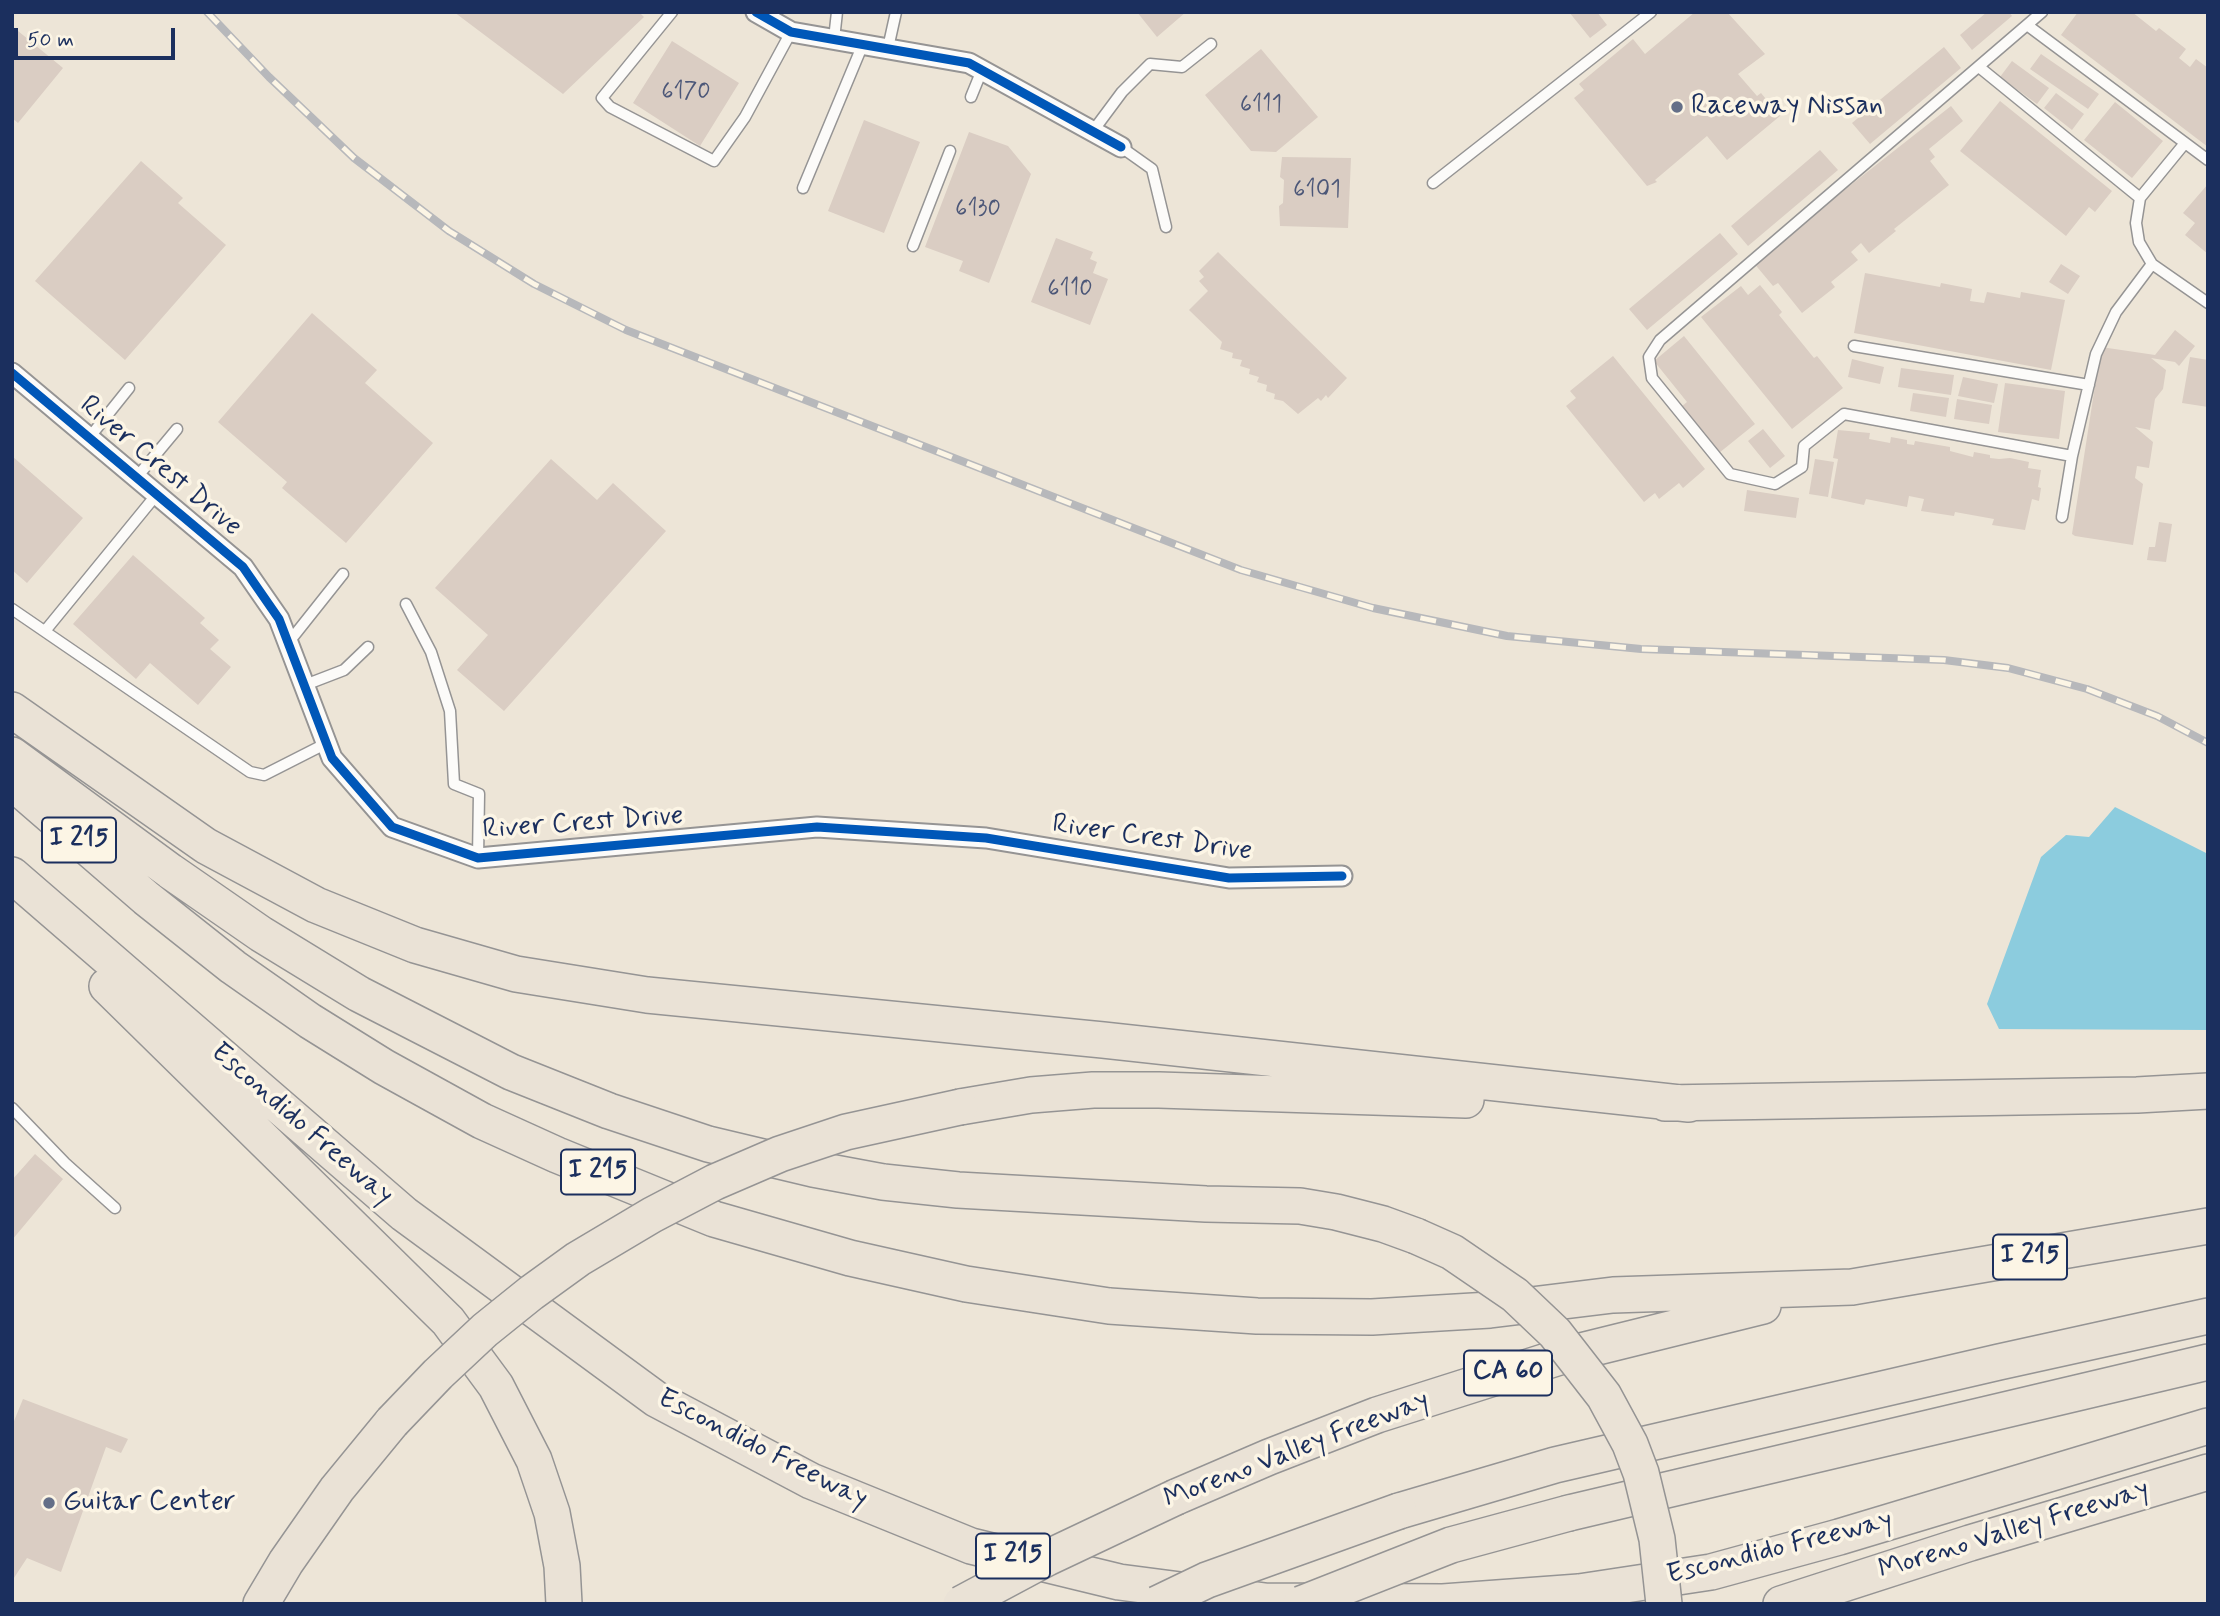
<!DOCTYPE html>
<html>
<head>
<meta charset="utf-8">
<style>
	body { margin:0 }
	#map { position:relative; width:2220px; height:1616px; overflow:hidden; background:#ede5d7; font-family:Mynerve,sans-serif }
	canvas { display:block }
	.frame { position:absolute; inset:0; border:14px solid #1b2f5e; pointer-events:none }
	.scale { position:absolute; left:14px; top:28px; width:161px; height:32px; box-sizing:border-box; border:4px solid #1b2f5e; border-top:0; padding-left:9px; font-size:21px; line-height:24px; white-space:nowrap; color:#1b2f5e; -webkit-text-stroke:5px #fcf5e5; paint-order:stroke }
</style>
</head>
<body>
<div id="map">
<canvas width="2220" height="1616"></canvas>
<div class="frame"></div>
<div class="scale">50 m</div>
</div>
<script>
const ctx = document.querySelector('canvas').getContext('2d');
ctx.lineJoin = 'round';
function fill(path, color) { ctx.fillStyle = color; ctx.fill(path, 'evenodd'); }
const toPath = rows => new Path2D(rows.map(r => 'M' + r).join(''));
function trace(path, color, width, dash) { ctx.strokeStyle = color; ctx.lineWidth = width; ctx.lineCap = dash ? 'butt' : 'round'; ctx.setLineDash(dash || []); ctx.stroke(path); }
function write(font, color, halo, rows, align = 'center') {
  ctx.font = font + ' Mynerve,sans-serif'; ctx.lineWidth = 7; ctx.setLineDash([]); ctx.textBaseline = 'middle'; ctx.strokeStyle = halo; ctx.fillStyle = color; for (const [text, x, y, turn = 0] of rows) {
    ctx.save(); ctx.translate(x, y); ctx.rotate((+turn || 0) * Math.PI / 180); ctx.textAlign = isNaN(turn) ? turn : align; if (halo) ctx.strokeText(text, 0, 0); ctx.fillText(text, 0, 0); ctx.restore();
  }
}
fill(toPath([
	[2115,807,2208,854,2208,1030,1999,1029,1987,1004,2041,857,2066,835,2089,837]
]), '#8cccde');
fill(toPath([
	[454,12,639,12,644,17,563,94],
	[1137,12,1186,12,1157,37],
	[1569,12,1597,12,1607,25,1590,38],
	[1695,12,1727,12,1765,54,1738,74,1757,96,1761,93,1780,116,1727,160,1707,136,1655,180,1657,182,1647,186,1574,98,1584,90,1579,84,1633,39,1645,54],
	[1987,12,2009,12,2012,16,1972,50,1960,35],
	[2078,12,2132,12,2156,31,2159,28,2186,49,2179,58,2190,67,2196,59,2208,68,2208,147,2061,35],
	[12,26,63,68,18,123,12,118],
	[672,41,739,83,700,146,633,103],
	[1944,47,1961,68,1870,144,1852,123],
	[1261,49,1318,117,1276,152,1251,151,1205,95],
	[2041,54,2099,94,2088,109,2030,69],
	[2012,61,2049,88,2037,104,2000,77],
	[2056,93,2084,114,2072,130,2044,108],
	[2000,101,2112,191,2095,212,2089,207,2066,236,1960,151],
	[2115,102,2163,141,2132,178,2084,140],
	[1951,106,1963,121,1929,149,1935,157,1930,161,1949,185,1894,229,1896,231,1869,253,1861,243,1851,252,1858,260,1831,282,1835,287,1802,313,1778,283,1773,286,1753,262],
	[864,120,920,142,884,233,828,211],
	[969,132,1008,146,1031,174,989,283,959,271,963,261,925,247],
	[1820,150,1838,170,1748,246,1731,226],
	[1282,157,1351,158,1348,228,1280,226,1279,206,1283,203,1284,180,1280,177],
	[141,161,183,198,178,203,226,245,125,360,35,281],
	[2208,184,2208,254,2185,235,2195,223,2183,213],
	[1720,233,1738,254,1647,330,1629,309],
	[1056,238,1093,252,1090,259,1097,262,1093,273,1108,279,1090,325,1031,302],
	[1218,252,1347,378,1328,398,1326,395,1321,401,1318,398,1298,414,1283,401,1274,399,1275,394,1266,391,1267,385,1257,382,1259,377,1249,374,1250,369,1240,366,1242,360,1232,358,1233,353,1220,349,1222,342,1189,310,1208,291,1199,281,1204,277,1199,271],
	[2061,264,2080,276,2068,294,2049,282],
	[1865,273,1940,287,1941,283,1972,289,1970,301,1984,303,1987,292,2020,298,2021,292,2065,300,2051,370,1854,333],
	[1760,285,1782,312,1779,315,1814,358,1817,356,1843,388,1792,429,1701,317,1741,286,1748,295],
	[312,313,377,370,365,383,433,443,346,543,282,488,287,482,218,422],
	[2175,330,2195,346,2179,366,2175,362,2151,358,2166,370,2163,389,2155,399,2150,430,2135,427,2153,442,2149,468,2137,466,2135,478,2143,484,2133,545,2075,536,2072,534,2101,347,2155,355],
	[1684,336,1755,424,1719,453,1681,407,1687,402,1654,361],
	[1613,356,1705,469,1683,488,1679,483,1659,499,1655,493,1644,502,1566,406,1576,398,1570,391],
	[2190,357,2208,360,2208,407,2182,403],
	[1852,359,1884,367,1880,384,1848,377],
	[1901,368,1954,375,1951,395,1898,387],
	[1963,377,1998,384,1994,403,1958,396],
	[2005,383,2065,391,2059,439,1998,432],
	[1913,393,1949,398,1946,417,1910,411],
	[1957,399,1992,405,1989,424,1954,419],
	[1763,429,1785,456,1770,468,1748,441],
	[1838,430,1870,433,1869,439,1890,443,1891,437,1907,440,1907,444,1914,445,1915,441,1950,447,1950,451,1973,457,1974,452,1990,455,1990,458,1999,459,2010,458,2029,462,2028,468,2041,470,2038,487,2041,488,2039,501,2032,499,2025,530,1992,525,1994,519,1955,512,1954,516,1921,511,1924,499,1909,496,1907,507,1866,499,1864,505,1831,498,1838,459,1833,458],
	[12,456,83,518,27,583,12,570],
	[551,459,597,500,613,483,666,531,504,711,457,670,488,635,435,588],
	[1815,459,1834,462,1828,497,1809,494],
	[1747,490,1799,498,1796,518,1744,511],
	[2159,522,2172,524,2166,562,2147,560,2149,547,2155,547],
	[133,555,205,618,200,623,219,640,210,649,231,667,198,705,150,663,136,679,73,624],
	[35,1154,63,1179,12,1240,12,1180],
	[23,1399,128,1439,121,1453,106,1447,61,1572,27,1558,12,1581,12,1426]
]), '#dacdc3');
const lane = toPath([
	[672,12,602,98,610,107,714,161,745,117,791,32],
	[2042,12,1660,340,1649,357,1652,378,1730,474,1775,484,1802,467,1804,446,1844,414,2072,456,2096,354,2116,312,2152,264,2208,303],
	[2027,25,2208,160],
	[834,39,837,12],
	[888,48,896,12],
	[1979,67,2140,198,2136,223,2139,242,2152,264],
	[971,97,982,70],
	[1093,131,1122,92,1150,64,1182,67,1211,44],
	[1121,147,1152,169,1166,227],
	[1433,183,1651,12],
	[803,188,863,44],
	[2140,198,2185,143],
	[913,246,950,151],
	[1854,346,2089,385],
	[89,438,129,388],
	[137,477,177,429],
	[2062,517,2072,456],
	[406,604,431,652,450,711,454,784,479,794,478,858],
	[12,609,250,772,264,775,327,743],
	[45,631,157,494],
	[289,642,343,574],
	[305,685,344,670,368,647],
	[12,1108,65,1163,115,1208]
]);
const street = toPath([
	[756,12,791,32,969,63,1121,147],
	[12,373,243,567,279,619,332,758,392,827,478,858,817,827,986,838,1229,878,1342,876]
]);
const highway = toPath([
	[12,710,206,846,316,905,415,945,516,974,647,995,1103,1040,1689,1104],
	[12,755,170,871,261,934,359,994,511,1072,609,1111,708,1144,813,1169,883,1182,958,1190,1206,1204,1300,1206,1336,1212,1383,1224,1416,1236],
	[12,782,146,898,233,967,310,1021,384,1067,482,1121,557,1155,714,1219,850,1258,966,1284,1109,1306,1257,1316,1372,1317,1490,1310,1613,1295,1852,1287,2208,1226],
	[12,875,404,1214,656,1399,811,1481,971,1546,1119,1582,1265,1601,1443,1602,1579,1592,1711,1572,1839,1537,2208,1426],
	[107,986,448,1321,496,1386,534,1460,552,1513,562,1566,564,1604],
	[1665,1103,2137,1095,2208,1091],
	[960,1107,1031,1095,1093,1090,1159,1090,1466,1100],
	[1176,1497,1269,1457,1377,1415,1569,1354,1763,1306],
	[1399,1511,1555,1465,1999,1362,2208,1316],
	[1569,1513,2208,1362],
	[261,1604,286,1562,337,1489,392,1422],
	[1781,1604,1970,1543,2208,1472]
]);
trace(lane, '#959494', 13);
trace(street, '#959494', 23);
trace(highway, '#959494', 38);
trace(lane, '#fcfbf9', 10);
trace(street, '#fcfbf9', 19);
trace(highway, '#eae2d6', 35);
const rail = toPath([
	[207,12,269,77,354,158,449,231,534,284,626,330,1241,570,1373,608,1507,636,1641,649,1944,660,2008,668,2087,689,2157,716,2208,743]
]);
trace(rail, '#b7b8bb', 8);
trace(rail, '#fcf5e5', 5, [16]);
const highwayBridge = toPath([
	[1416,1236,1452,1252,1515,1295,1555,1333,1604,1396,1630,1444,1641,1473,1657,1539,1664,1604],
	[392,1422,438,1374,485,1330,531,1293,578,1259,652,1215,715,1182,780,1154,846,1132,960,1107],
	[961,1604,1047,1558,1176,1497],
	[1157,1604,1207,1580,1399,1511],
	[1301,1604,1451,1545,1569,1513]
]);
trace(highwayBridge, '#959494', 38, []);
trace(highwayBridge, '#eae2d6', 35);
trace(toPath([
	[756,12,791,32,969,63,1121,147],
	[12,373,243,567,279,619,332,758,392,827,478,858,817,827,986,838,1229,878,1342,876]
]), '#0057b8', 9);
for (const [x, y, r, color] of [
	[1677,107,7,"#646f88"],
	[49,1503,7,"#646f88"]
]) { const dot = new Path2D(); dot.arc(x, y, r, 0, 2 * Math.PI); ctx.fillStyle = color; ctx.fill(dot); trace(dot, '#fcf5e5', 2.5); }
write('24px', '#4c5778', null, [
	["6170",686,93],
	["6111",1261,106],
	["6101",1317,191],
	["6130",978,210],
	["6110",1070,290]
]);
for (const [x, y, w] of [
	[79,840,74],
	[598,1172,74],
	[2030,1257,74],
	[1508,1373,88],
	[1013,1556,74]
]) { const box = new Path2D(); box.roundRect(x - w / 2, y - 22.5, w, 45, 5); ctx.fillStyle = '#fcf5e5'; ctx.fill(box); trace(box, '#1b2f5e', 2); }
write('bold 26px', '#1b2f5e', null, [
	["I 215",79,840],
	["I 215",598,1172],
	["I 215",2030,1257],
	["CA 60",1508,1373],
	["I 215",1013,1556]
]);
write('28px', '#1b2f5e', '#fcf5e5', [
	["Raceway Nissan",1691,107],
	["Guitar Center",63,1503]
], 'left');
write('28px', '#1b2f5e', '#fcf5e5', [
	["River Crest Drive",160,467,40],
	["River Crest Drive",583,824,-4],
	["River Crest Drive",1152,839,8],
	["Escondido Freeway",301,1125,41],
	["Escondido Freeway",762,1450,27],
	["Moreno Valley Freeway",1297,1451,-21],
	["Moreno Valley Freeway",2014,1531,-17],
	["Escondido Freeway",1780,1549,-14]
]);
</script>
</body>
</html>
